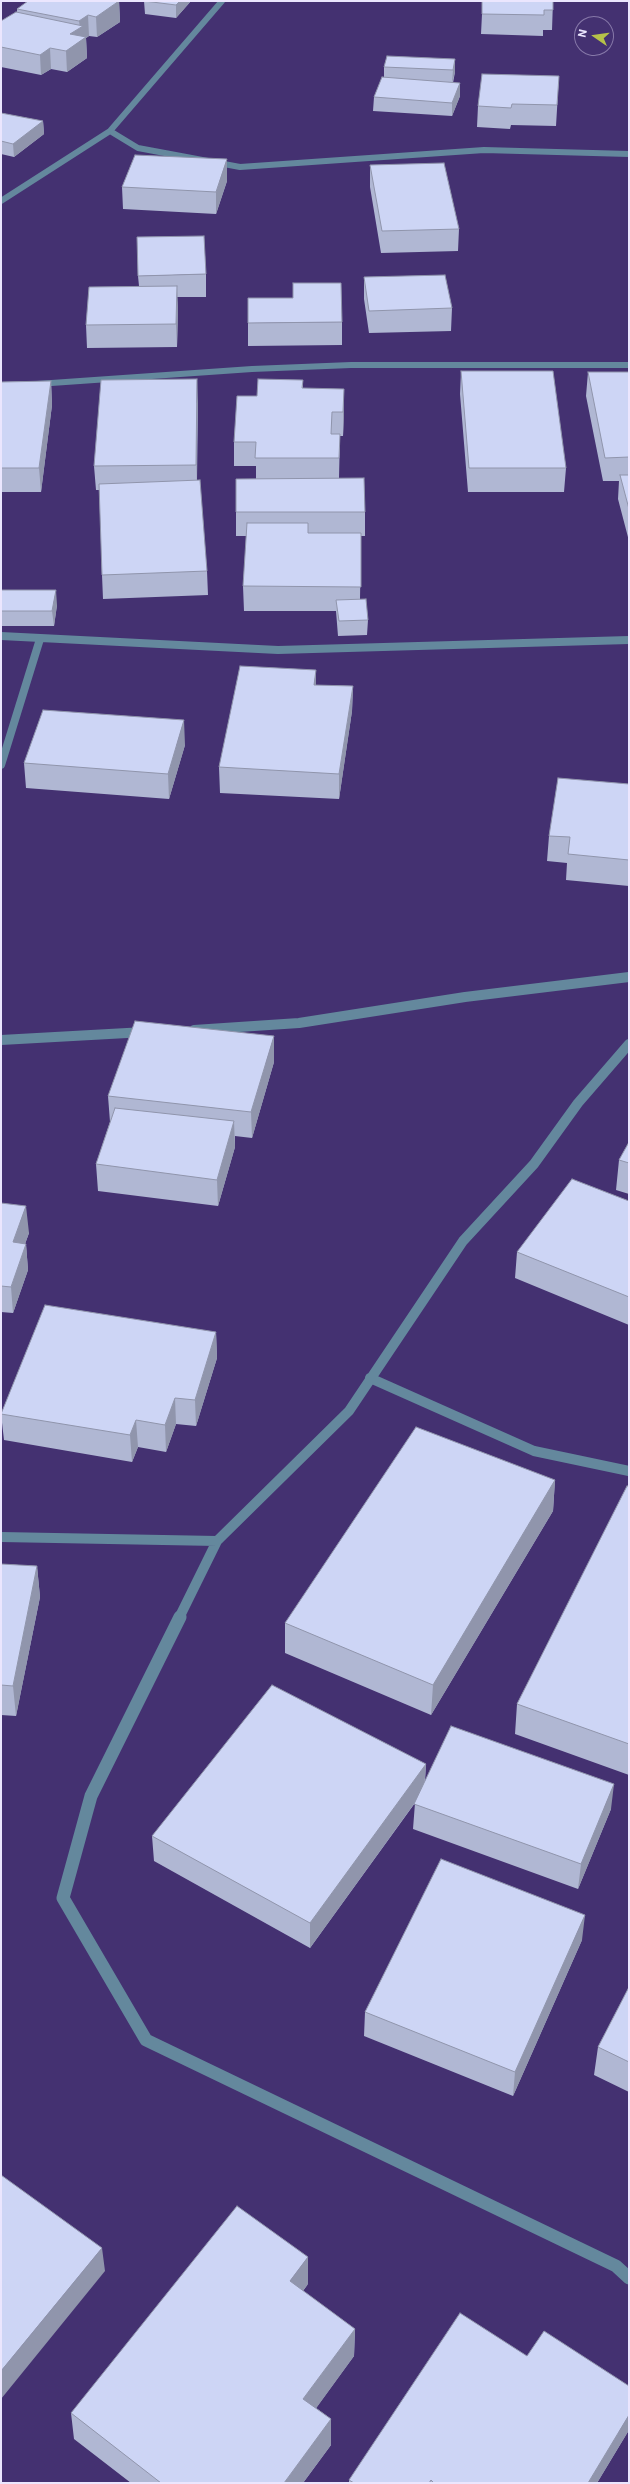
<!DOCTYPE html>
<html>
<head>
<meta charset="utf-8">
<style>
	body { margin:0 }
	#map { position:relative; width:630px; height:2484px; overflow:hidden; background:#443171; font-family:Roboto,sans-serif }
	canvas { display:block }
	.frame { position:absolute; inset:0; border:2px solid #ebe6fe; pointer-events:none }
	.north { position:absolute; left:574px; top:16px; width:40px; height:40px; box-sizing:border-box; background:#443171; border:1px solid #8779a9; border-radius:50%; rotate:283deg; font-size:11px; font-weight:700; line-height:16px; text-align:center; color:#ebe6fe }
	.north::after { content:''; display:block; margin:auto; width:14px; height:18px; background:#b6c149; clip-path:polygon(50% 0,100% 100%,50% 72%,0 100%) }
</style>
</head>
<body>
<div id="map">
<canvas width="630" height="2484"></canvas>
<div class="frame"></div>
<div class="north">N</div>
</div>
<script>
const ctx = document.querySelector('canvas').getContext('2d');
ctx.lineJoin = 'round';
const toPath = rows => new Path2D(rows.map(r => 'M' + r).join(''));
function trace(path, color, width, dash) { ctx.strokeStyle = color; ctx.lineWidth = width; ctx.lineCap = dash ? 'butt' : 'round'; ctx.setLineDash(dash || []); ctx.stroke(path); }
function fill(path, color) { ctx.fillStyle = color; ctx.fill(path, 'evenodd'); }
trace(toPath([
	[110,131,138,148,240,167,484,150,629,154],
	[1,201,110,131,222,1],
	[37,384,252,369,351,365,629,365]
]), '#64889d', 6);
trace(toPath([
	[1,636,278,650,629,640],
	[1,765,40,639]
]), '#64889d', 8);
trace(toPath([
	[194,1030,299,1023,465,997,629,977],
	[1,1040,145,1032],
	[370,1378,534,1451,629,1471],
	[1,1537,217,1541],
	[179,1618,217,1541,349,1411,463,1241,534,1164,578,1103,629,1044]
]), '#64889d', 10);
trace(toPath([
	[180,1617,91,1796,63,1898,146,2040,616,2266,629,2278]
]), '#64889d', 13);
fill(toPath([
	[119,1,120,22,97,37,89,36,86,38,87,58,67,72,51,69,41,75,1,67,1,21,17,12,17,9],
	[144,1,191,1,176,18,145,14],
	[553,1,552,30,543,30,543,36,481,34,482,14],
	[455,59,455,72,453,83,460,96,452,116,373,111,374,97,384,78,384,67],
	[559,76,556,126,511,125,510,129,477,127,478,106],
	[1,113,43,121,44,134,14,157,1,154],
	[370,165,459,229,458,251,381,253,370,187],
	[227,181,216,214,123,209,122,187],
	[206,274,206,297,177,297,178,309,177,347,87,348,86,325,139,286,138,276],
	[364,277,452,308,451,331,369,333,364,299],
	[342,322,342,345,248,346,248,323],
	[461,371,566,468,564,492,468,492,460,394],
	[588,372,629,372,629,541,618,499,619,481,603,481,586,396],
	[303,380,303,388,344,412,343,436,340,436,339,478,365,512,365,536,361,536,360,599,368,620,367,635,338,636,336,611,244,611,243,586,247,536,236,536,236,512,256,479,256,466,234,466,234,442,257,396],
	[51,381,52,405,41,492,1,492,1,382],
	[198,402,197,480,207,571,208,595,103,599,102,575,100,490,96,490,94,466],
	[1,590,57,605,54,626,1,626],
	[316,685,353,686,352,711,339,799,220,793,219,767],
	[185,745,169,799,26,788,24,763],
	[629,784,629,886,566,880,567,863,547,861,549,836],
	[274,1062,252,1138,235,1136,235,1147,218,1206,98,1191,96,1164,110,1122,108,1096],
	[629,1142,629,1194,616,1190,619,1160],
	[629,1201,629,1325,515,1278,517,1252],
	[1,1203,29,1233,25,1244,26,1244,28,1270,13,1313,1,1312],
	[216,1332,217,1358,196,1426,176,1424,166,1452,138,1447,132,1462,4,1440,1,1414],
	[555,1480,553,1511,431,1715,285,1653,285,1623],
	[629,1486,629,1775,515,1734,517,1704],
	[1,1564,37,1566,40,1597,16,1716,1,1715],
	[426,1764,425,1782,611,1809,578,1889,413,1829,415,1803,310,1948,154,1861,152,1836],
	[582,1940,513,2096,364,2036,365,2012],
	[629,1987,629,2092,594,2075,598,2047],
	[308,2284,303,2291,355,2329,354,2356,316,2408,331,2419,331,2445,303,2483,131,2483,74,2439,71,2413],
	[629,2430,597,2483,349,2483,349,2480]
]), '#b0b7d3');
fill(toPath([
	[119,1,120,22,97,37,96,17],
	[180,1,191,1,176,18,176,5],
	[88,15,89,36,86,38,87,58,67,72,66,51,70,34,80,28,79,21],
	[50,48,51,69,41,75,40,55],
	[455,59,455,72,452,83,453,70],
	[460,83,460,96,452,116,452,103],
	[43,121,44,134,14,157,13,144],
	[227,159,227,181,216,214,216,192],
	[177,286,178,309,177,347,176,324],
	[197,379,198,402,196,488,196,465],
	[51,381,52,405,41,492,39,468],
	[344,389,344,412,343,436,343,412],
	[56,590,57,605,54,626,52,611],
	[316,670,316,695,314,685],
	[353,686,352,711,339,799,339,774],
	[184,720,185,745,169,799,168,774],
	[274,1036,274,1062,252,1138,251,1112],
	[234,1121,235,1147,218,1206,217,1180],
	[26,1206,29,1233,16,1268,13,1242],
	[26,1244,28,1270,13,1313,11,1287],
	[216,1332,217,1358,196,1426,195,1400],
	[175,1398,176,1424,166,1452,165,1425],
	[136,1420,138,1447,132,1462,130,1435],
	[555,1480,553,1511,431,1715,433,1685],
	[37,1566,40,1597,16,1716,13,1686],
	[426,1764,424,1790,310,1948,310,1923],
	[614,1784,611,1809,578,1889,581,1864],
	[585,1915,582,1940,513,2096,515,2072],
	[102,2248,105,2271,1,2399,1,2371],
	[308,2257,308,2284,290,2308,290,2281],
	[355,2329,354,2356,304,2425,303,2399],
	[629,2415,629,2430,597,2483,588,2483],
	[331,2419,331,2445,303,2483,284,2483]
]), '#9095ac');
const building = toPath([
	[28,1,119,1,96,17,88,15,79,21,17,9,28,1],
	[144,1,180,1,176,5,144,1],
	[482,1,553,1,553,10,544,10,544,15,482,14,482,1],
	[16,12,83,26,70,34,86,37,66,51,50,48,40,55,1,47,1,21,16,12],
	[387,56,455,59,453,70,384,67,387,56],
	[482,74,559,76,557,105,512,104,511,108,478,106,482,74],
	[382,77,460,83,452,103,374,97,382,77],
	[1,113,43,121,13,144,1,141,1,113],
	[135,155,227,159,216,192,122,187,135,155],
	[444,163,459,229,382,231,370,165,444,163],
	[204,236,206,274,138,276,137,237,204,236],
	[445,275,452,308,369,311,364,277,445,275],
	[293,283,341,283,342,322,248,323,248,298,293,298,293,283],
	[177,286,176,324,86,325,89,287,177,286],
	[461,371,553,371,566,468,469,468,461,371],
	[588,372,629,372,629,457,605,458,588,372],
	[197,379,196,465,94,466,101,380,197,379],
	[258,379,303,380,302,388,344,389,343,412,332,412,331,434,340,434,339,458,255,458,256,442,234,442,237,396,257,396,258,379],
	[51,381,39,468,1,468,1,382,51,381],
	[620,475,629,475,629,509,620,475],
	[364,478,365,512,236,512,236,479,364,478],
	[200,480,207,571,102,575,99,484,200,480],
	[247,523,308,523,308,533,361,533,361,587,243,586,247,523],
	[1,590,56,590,52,611,1,611,1,590],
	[366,599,368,620,339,621,336,600,366,599],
	[240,666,316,670,314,685,353,686,339,774,219,767,240,666],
	[43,710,184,720,168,774,24,763,43,710],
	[558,778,629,784,629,860,568,854,570,837,549,836,558,778],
	[135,1021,274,1036,251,1112,108,1096,135,1021],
	[115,1108,234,1121,217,1180,96,1164,115,1108],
	[629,1142,629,1163,619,1160,629,1142],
	[572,1179,629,1201,629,1297,517,1252,572,1179],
	[1,1203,26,1206,13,1242,26,1244,11,1287,1,1286,1,1203],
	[45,1305,216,1332,195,1400,175,1398,165,1425,136,1420,130,1435,1,1414,45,1305],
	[416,1427,555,1480,433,1685,285,1623,416,1427],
	[627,1486,629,1486,629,1744,517,1704,627,1486],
	[1,1564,37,1566,13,1686,1,1685,1,1564],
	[272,1685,426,1764,310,1923,152,1836,272,1685],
	[451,1726,614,1784,581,1864,414,1804,451,1726],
	[441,1859,585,1915,515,2072,365,2012,441,1859],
	[629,1987,629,2062,598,2047,629,1987],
	[1,2175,102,2248,1,2371,1,2175],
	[237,2206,308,2257,290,2281,355,2329,303,2399,331,2419,284,2483,161,2483,71,2413,237,2206],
	[460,2313,527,2356,544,2331,629,2386,629,2415,588,2483,434,2483,431,2480,429,2483,354,2483,349,2480,460,2313]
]);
fill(building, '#cdd5f5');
trace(building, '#9095ac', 1);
</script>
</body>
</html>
